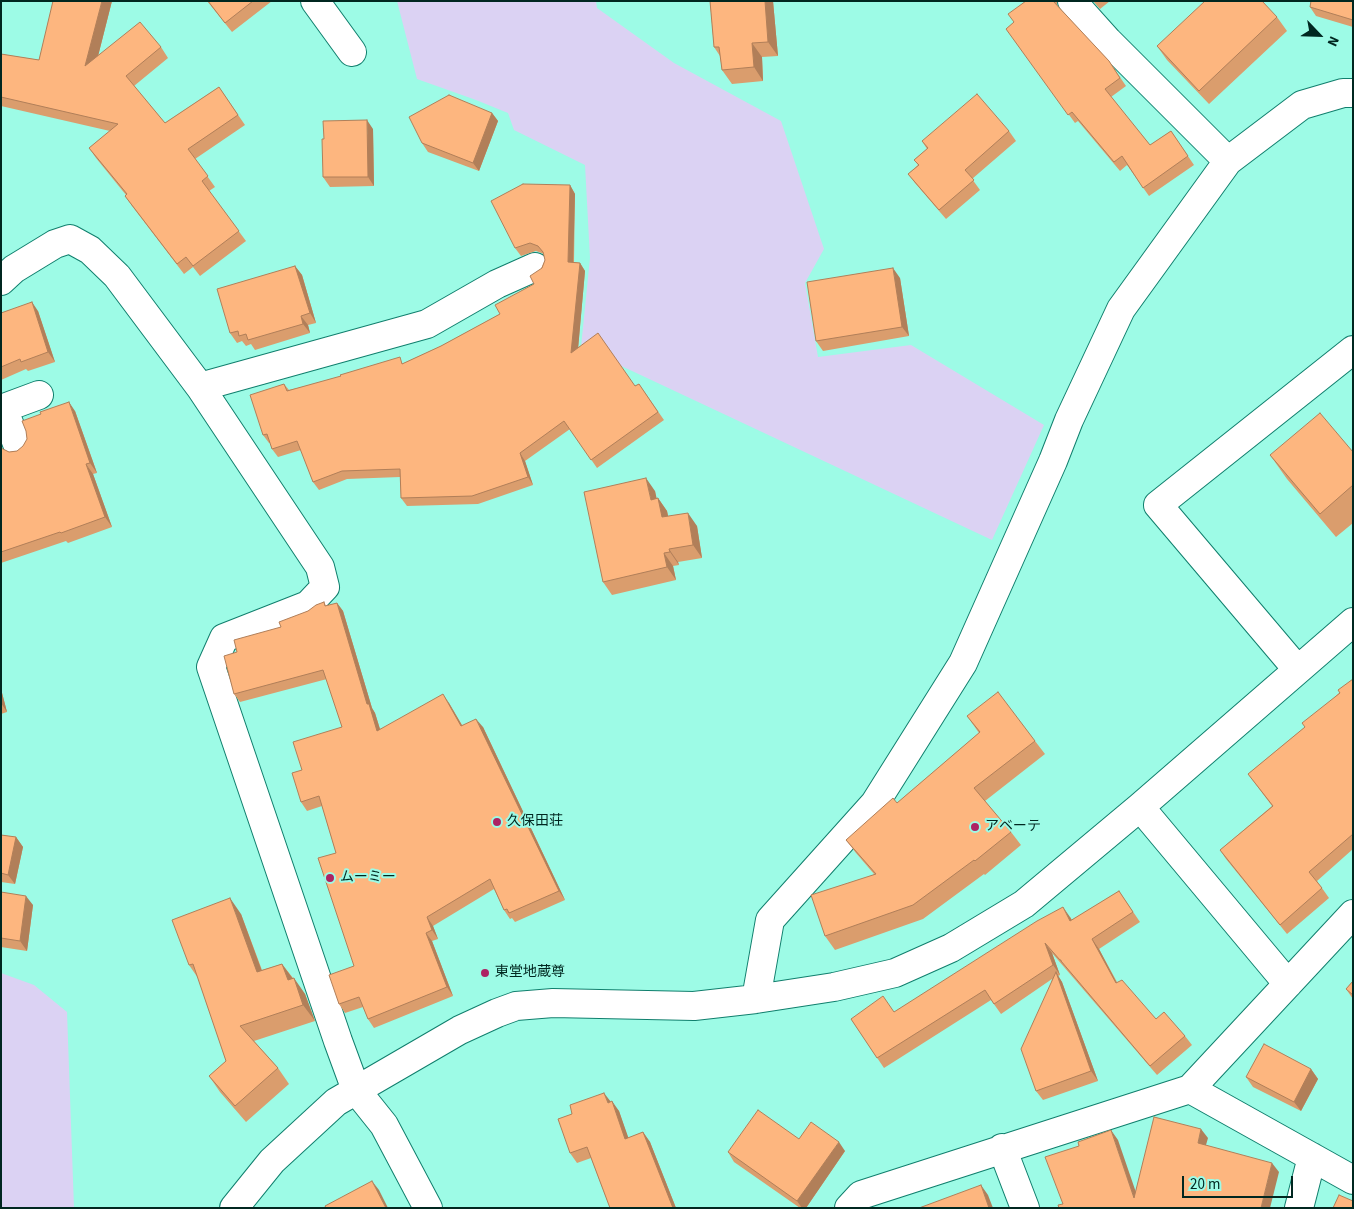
<!DOCTYPE html>
<html>
<head>
<meta charset="utf-8">
<style>
	body { margin:0 }
	#map { position:relative; width:1354px; height:1209px; overflow:hidden; background:#9dfbe6; font-family:"Source Sans 3",sans-serif }
	canvas { display:block }
	.frame { position:absolute; inset:0; border:2px solid #002720; pointer-events:none }
	.north { position:absolute; left:1294px; top:10px; width:50px; height:50px; -webkit-text-stroke:4px #9dfbe6; paint-order:stroke; rotate:114deg; font-size:14px; font-weight:700; line-height:20px; text-align:center; color:#002720 }
	.north::after { content:''; display:block; margin:auto; width:18px; height:22px; background:#002720; clip-path:polygon(50% 0,100% 100%,50% 72%,0 100%) }
	.scale { position:absolute; left:1182px; top:1176px; width:111px; height:22px; box-sizing:border-box; border:2px solid #002720; border-top:0; padding-left:6px; font-size:15px; line-height:18px; white-space:nowrap; color:#002720; -webkit-text-stroke:4px #9dfbe6; paint-order:stroke }
</style>
</head>
<body>
<div id="map">
<canvas width="1354" height="1209"></canvas>
<div class="frame"></div>
<div class="north">N</div>
<div class="scale">20 m</div>
</div>
<script>
const ctx = document.querySelector('canvas').getContext('2d');
ctx.lineJoin = 'round';
function fill(path, color) { ctx.fillStyle = color; ctx.fill(path, 'evenodd'); }
const toPath = rows => new Path2D(rows.map(r => 'M' + r).join(''));
function trace(path, color, width, dash) { ctx.strokeStyle = color; ctx.lineWidth = width; ctx.lineCap = dash ? 'butt' : 'round'; ctx.setLineDash(dash || []); ctx.stroke(path); }
function write(font, color, halo, rows, align = 'center') {
  ctx.font = font + ' "Source Sans 3","Noto Sans JP",sans-serif'; ctx.lineWidth = 4; ctx.setLineDash([]); ctx.textBaseline = 'middle'; ctx.strokeStyle = halo; ctx.fillStyle = color; for (const [text, x, y, turn = 0] of rows) {
    ctx.save(); ctx.translate(x, y); ctx.rotate((+turn || 0) * Math.PI / 180); ctx.textAlign = isNaN(turn) ? turn : align; if (halo) ctx.strokeText(text, 0, 0); ctx.fillText(text, 0, 0); ctx.restore();
  }
}
fill(toPath([
	[397,1,596,1,597,8,674,63,781,121,824,249,805,283,818,357,911,345,1044,425,992,540,581,347,590,258,585,165,514,130,508,113,476,100,417,79],
	[1,973,34,985,67,1012,74,1208,1,1208]
]), '#dbd2f3');
const minor = toPath([
	[315,1,352,52],
	[1072,1,1108,41,1228,161],
	[1,281,14,269,55,244,70,239,90,250,117,276,200,387,320,567,325,587,308,605,224,638,211,667,338,1041,356,1090,384,1125,428,1208],
	[200,387,427,324,497,284,535,267],
	[3,408,18,446],
	[1,409,39,395],
	[1297,669,1158,505,1353,350],
	[1140,807,1288,984],
	[756,999,770,920,875,803,963,663,1053,461,1069,420,1121,309,1228,161,1302,105,1343,93,1353,93],
	[1190,1089,1353,1180],
	[1002,1148,1025,1208],
	[234,1208,272,1161,336,1102,460,1030,497,1013,516,1006,553,1003,694,1006,756,999,834,987,895,973,951,948,1024,904,1140,807,1353,622],
	[849,1208,861,1195,1190,1089,1353,914],
	[1299,1208,1312,1157]
]);
trace(minor, '#107f6d', 30);
trace(minor, '#fff', 28);
fill(toPath([
	[112,1,98,56,161,47,168,58,134,86,165,123,219,87,245,125,195,159,215,187,209,191,246,241,200,276,193,267,184,274,132,206,125,196,126,195,96,158,89,148,110,131,1,106,1,54,39,60],
	[207,1,272,1,232,32],
	[710,1,773,1,778,56,762,57,763,81,732,84,722,70,720,56,714,47],
	[1026,1,1057,1,1057,4,1058,7,1109,61,1126,86,1111,97,1150,145,1171,131,1194,165,1149,196,1127,165,1120,171,1078,121,1075,123,1006,29,1014,22],
	[1093,1,1110,1,1100,9],
	[1353,1,1353,27,1316,16,1310,7],
	[1277,17,1287,31,1209,104,1167,60,1157,46],
	[492,113,498,121,479,171,428,152,422,143],
	[373,129,374,186,330,187,323,177],
	[1009,131,1016,141,972,179,980,190,946,219,915,183,908,174,918,165,914,160,927,149,922,141],
	[570,185,575,194,574,262,580,263,585,271,578,348,635,386,639,384,664,420,597,468,570,429,525,461,533,485,478,504,407,506,401,498,400,477,347,479,319,490,313,482,301,450,278,457,272,449,270,443,269,443,263,435,284,384,289,390,404,363,441,346,500,314,534,284,545,260,544,254,536,251,521,256,515,248],
	[295,266,302,275,316,323,308,325,310,333,255,350,251,344,246,346,242,341,237,343,230,333],
	[900,278,909,336,823,351,816,341],
	[38,311,55,362,28,371,26,369,1,380,1,313],
	[75,411,97,473,93,474,112,527,68,543,66,541,1,563,1,446,2,449,9,452,17,451],
	[1353,452,1353,523,1336,537,1287,479,1270,455],
	[655,491,656,499,658,498,667,511,668,516,697,526,702,558,678,562,679,565,673,566,676,580,612,595,603,582],
	[324,602,326,606,337,603,343,611,372,708,375,713,380,729,449,703,462,725,483,727,565,900,515,922,512,918,510,919,504,910,494,889,433,926,438,939,432,941,453,996,374,1028,368,1019,363,1007,345,1013,339,1004,354,966,336,853,322,806,307,811,301,802,302,770,342,727,327,679,240,702,234,694,237,652],
	[1353,679,1353,849,1317,881,1329,898,1287,934,1226,859,1220,850,1272,806,1248,774,1305,727],
	[1,689,7,712,1,714],
	[967,716,1035,741,1045,754,985,801,1011,832,1021,845,985,875,984,874,923,919,835,950,825,936,874,874,856,853,846,840,897,803,979,733],
	[1,835,16,837,23,847,15,884,1,882],
	[1119,891,1140,922,1099,949,1117,982,1156,1019,1185,1036,1192,1045,1157,1075,1052,953,1060,975,1058,976,1062,982,1098,1081,1043,1100,1036,1091,1052,979,1001,1014,991,1000,884,1068,851,1019,894,1012,1070,917,1072,920],
	[1,892,33,905,27,951,1,947],
	[241,914,262,970,282,964,293,978,305,994,315,1021,254,1041,278,1068,289,1084,246,1122,220,1092,209,1076,226,1061,198,978,189,965],
	[1353,981,1353,999,1346,989],
	[1311,1069,1318,1079,1301,1111,1253,1087,1246,1077],
	[610,1102,619,1111,628,1138,643,1132,650,1142,676,1208,610,1208,591,1158,577,1163,570,1153],
	[799,1139,845,1151,806,1208,800,1208,734,1162,728,1152]
]), '#da9d6d');
fill(toPath([
	[102,1,112,1,93,76,85,66],
	[765,1,773,1,778,56,768,42],
	[752,43,762,57,763,81,754,67],
	[492,113,498,121,479,171,473,163],
	[367,120,373,129,374,186,368,177],
	[570,185,575,194,573,270,568,262],
	[580,263,585,271,577,361,571,353],
	[295,266,302,275,316,323,310,313],
	[893,268,900,278,909,336,902,327],
	[32,302,38,311,55,362,48,352],
	[301,316,308,325,310,333,303,324],
	[69,402,75,411,97,473,90,463],
	[520,453,525,461,533,485,528,477],
	[86,464,93,474,112,527,105,517],
	[646,478,655,491,660,513,651,500],
	[658,498,667,511,671,530,662,517],
	[688,513,697,526,702,558,693,545],
	[669,549,678,562,679,565,670,552],
	[664,553,673,566,676,580,667,567],
	[337,603,343,611,372,708,375,713,383,739,377,731,367,704],
	[1,689,7,712,1,703],
	[443,694,449,703,467,734,461,726],
	[476,719,483,727,565,900,559,891],
	[16,837,23,847,15,884,8,875],
	[26,896,33,905,27,951,20,941],
	[230,898,241,914,268,988,257,972],
	[1063,907,1070,917,1077,930,1070,921],
	[427,917,433,926,438,939,432,930],
	[426,933,432,941,453,996,447,987],
	[1092,939,1099,949,1122,993,1116,983],
	[1045,943,1052,953,1060,975,1053,965],
	[282,964,293,979,288,980],
	[1056,972,1062,982,1098,1081,1091,1071],
	[294,978,305,994,315,1021,303,1005],
	[1311,1069,1318,1079,1301,1111,1294,1102],
	[604,1093,611,1102,608,1103],
	[612,1101,619,1111,632,1148,625,1139],
	[1201,1129,1208,1138,1204,1152,1198,1143],
	[1111,1130,1118,1140,1141,1207,1134,1198],
	[643,1132,650,1142,676,1208,673,1208],
	[839,1142,845,1151,806,1208,802,1208,797,1201],
	[1272,1163,1279,1172,1270,1208,1261,1208],
	[372,1181,379,1190,388,1208,386,1208],
	[981,1185,988,1195,993,1208,989,1208]
]), '#b17f59');
const building = toPath([
	[53,1,102,1,85,66,140,22,161,47,126,76,165,123,219,87,238,115,188,149,208,176,202,181,239,231,193,266,186,257,177,264,125,196,127,194,89,148,118,124,1,97,1,54,39,60,53,1],
	[208,1,253,1,225,23,208,1],
	[710,1,765,1,768,42,752,43,754,67,722,70,719,47,714,47,710,1],
	[1026,1,1053,1,1109,61,1120,78,1105,89,1150,145,1171,131,1188,156,1143,188,1122,156,1114,162,1072,112,1068,115,1006,29,1014,22,1008,14,1026,1],
	[1205,1,1262,1,1277,17,1199,91,1157,46,1205,1],
	[1311,1,1353,1,1353,20,1310,7,1311,1],
	[977,94,1009,131,965,170,974,180,939,210,908,174,919,165,914,160,928,148,922,141,977,94],
	[449,95,492,113,473,163,422,143,409,117,449,95],
	[367,120,368,177,323,177,322,139,324,139,323,121,367,120],
	[523,184,570,185,568,262,580,263,571,353,598,333,635,386,639,384,658,412,591,460,564,421,520,453,528,477,472,496,401,498,400,469,342,471,313,482,297,441,272,449,267,434,263,435,250,395,284,384,287,391,341,376,340,375,400,357,402,364,441,346,500,314,495,305,534,284,530,276,542,268,545,260,543,252,538,246,530,243,515,248,491,201,523,184],
	[295,266,310,313,301,316,303,324,248,340,246,334,239,336,238,331,230,333,217,289,295,266],
	[893,268,902,327,816,341,807,282,893,268],
	[32,302,48,352,21,362,20,359,1,367,1,313,32,302],
	[69,402,90,463,86,464,105,517,61,533,60,532,1,552,1,448,9,452,17,451,23,446,27,439,26,431,22,421,41,414,40,412,69,402],
	[1320,413,1353,452,1353,485,1320,514,1270,455,1320,413],
	[646,478,651,500,658,498,662,517,688,513,693,545,669,549,670,552,664,553,667,567,603,582,584,492,646,478],
	[324,602,325,606,337,603,367,704,369,704,377,731,443,694,461,726,476,719,559,891,509,913,507,909,504,910,490,879,427,917,432,930,426,933,447,987,368,1019,359,997,339,1004,329,975,354,966,318,858,336,853,319,796,301,802,292,773,302,770,293,742,342,727,323,670,234,694,224,656,237,652,234,640,281,627,279,622,308,611,316,605,324,602],
	[1353,679,1353,834,1309,872,1322,888,1280,925,1220,850,1273,806,1248,774,1305,727,1302,723,1340,693,1338,690,1353,679],
	[998,692,1035,741,974,788,1011,832,975,861,974,860,913,905,825,936,811,895,876,874,846,840,893,798,897,803,980,732,967,716,998,692],
	[1,835,16,837,8,875,1,873,1,835],
	[1119,891,1133,912,1092,939,1116,983,1122,980,1156,1019,1164,1012,1185,1036,1150,1066,1061,961,1061,960,1060,960,1045,943,1053,965,994,1004,985,990,877,1058,851,1019,883,996,894,1012,1037,921,1063,907,1070,921,1119,891],
	[1,892,26,896,20,941,1,938,1,892],
	[230,898,257,972,282,964,288,980,294,978,303,1005,240,1026,278,1068,235,1106,209,1076,226,1061,193,964,189,965,172,920,230,898],
	[1056,972,1091,1071,1036,1091,1021,1049,1056,972],
	[1353,981,1353,995,1346,989,1353,981],
	[1264,1044,1311,1069,1294,1102,1246,1077,1264,1044],
	[604,1093,608,1103,612,1101,625,1139,643,1132,673,1208,610,1208,587,1147,570,1153,558,1119,572,1114,570,1105,604,1093],
	[758,1110,799,1139,811,1122,839,1142,797,1201,728,1152,758,1110],
	[1154,1117,1201,1129,1198,1143,1272,1163,1261,1208,1059,1208,1058,1205,1063,1204,1045,1157,1079,1146,1078,1142,1111,1130,1134,1198,1154,1117],
	[372,1181,386,1208,326,1208,325,1206,372,1181],
	[981,1185,989,1208,919,1208,981,1185],
	[1339,1195,1353,1201,1353,1208,1333,1208,1339,1195]
]);
fill(building, '#fdb67f');
trace(building, '#b17f59', 1);
for (const [x, y, r, color] of [
	[497,822,5,"#ad2263"],
	[975,827,5,"#ad2263"],
	[330,878,5,"#ad2263"],
	[485,973,5,"#ad2263"]
]) { const dot = new Path2D(); dot.arc(x, y, r, 0, 2 * Math.PI); ctx.fillStyle = color; ctx.fill(dot); trace(dot, '#9dfbe6', 2); }
write('14px', '#002720', '#9dfbe6', [
	["久保田荘",507,822],
	["アベーテ",985,827],
	["ムーミー",340,878],
	["東堂地蔵尊",495,973]
], 'left');
</script>
</body>
</html>
